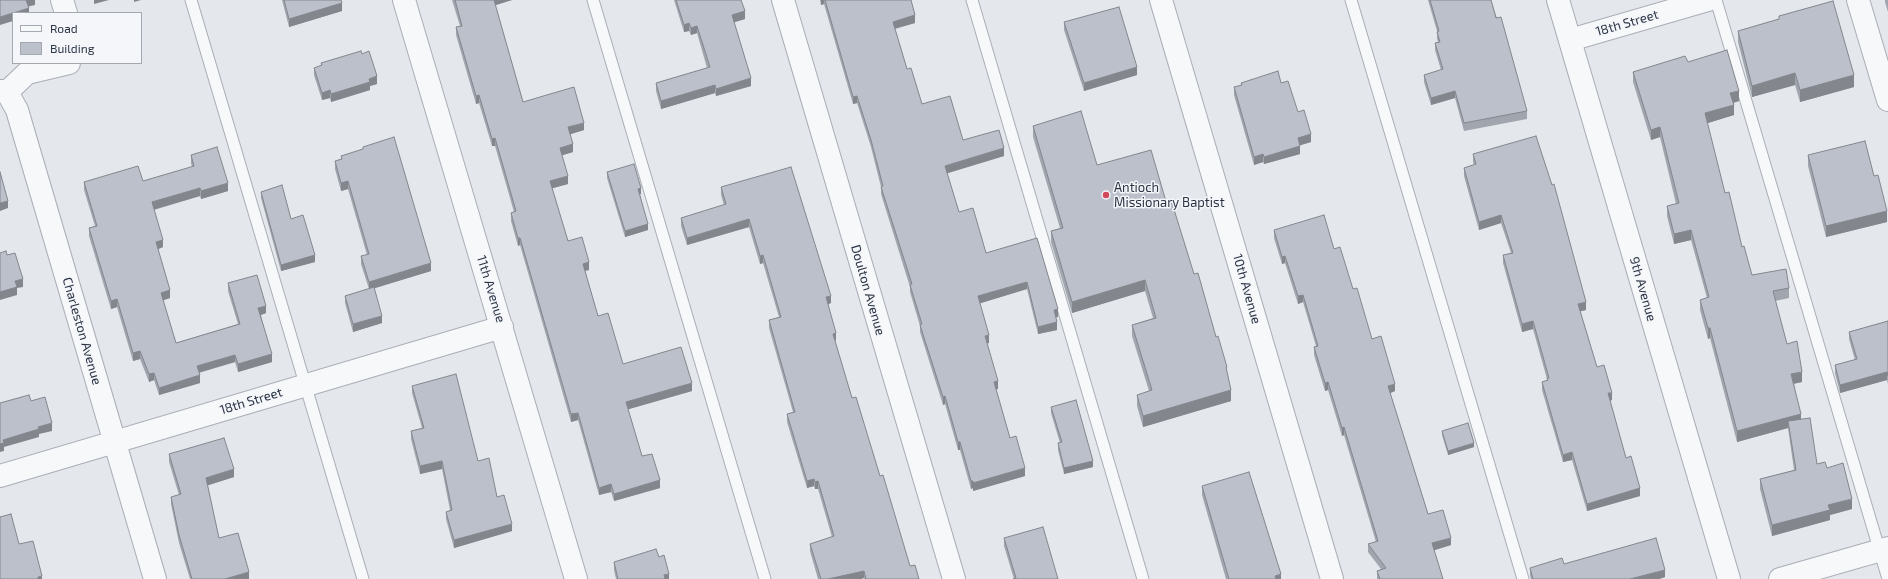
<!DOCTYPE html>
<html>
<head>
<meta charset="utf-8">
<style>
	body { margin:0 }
	#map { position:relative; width:1888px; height:579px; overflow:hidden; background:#e4e7ec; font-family:"Exo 2",sans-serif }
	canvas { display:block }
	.legend { position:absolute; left:12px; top:12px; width:130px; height:52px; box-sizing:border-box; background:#f4f6f9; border:1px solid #a4a8b1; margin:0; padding:5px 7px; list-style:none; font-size:12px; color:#2b3445 }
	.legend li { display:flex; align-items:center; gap:8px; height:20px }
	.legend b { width:20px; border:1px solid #a4a8b1 }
</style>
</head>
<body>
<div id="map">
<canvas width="1888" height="579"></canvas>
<ul class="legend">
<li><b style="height:5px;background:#f7f8fa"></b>Road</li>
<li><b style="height:11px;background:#bbc0ca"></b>Building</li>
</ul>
</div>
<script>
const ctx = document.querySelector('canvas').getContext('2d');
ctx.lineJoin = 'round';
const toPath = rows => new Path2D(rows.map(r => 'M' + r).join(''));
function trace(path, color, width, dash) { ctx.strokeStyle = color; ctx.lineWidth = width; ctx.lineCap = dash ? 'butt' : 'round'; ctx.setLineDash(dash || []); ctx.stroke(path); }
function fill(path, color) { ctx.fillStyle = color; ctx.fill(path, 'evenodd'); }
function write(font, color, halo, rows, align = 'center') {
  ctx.font = font + ' "Exo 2",sans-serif'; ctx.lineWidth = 3; ctx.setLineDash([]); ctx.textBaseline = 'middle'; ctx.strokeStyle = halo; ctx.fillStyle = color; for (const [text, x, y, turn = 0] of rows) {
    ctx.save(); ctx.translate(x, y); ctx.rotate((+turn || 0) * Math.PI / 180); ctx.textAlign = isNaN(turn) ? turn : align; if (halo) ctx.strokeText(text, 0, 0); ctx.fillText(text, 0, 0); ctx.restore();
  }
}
const service = toPath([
	[191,0,363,579],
	[593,0,765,579],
	[972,0,1143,579],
	[1351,0,1523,579],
	[1716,0,1888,579]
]);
const minor = toPath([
	[62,0,66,13],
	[404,0,576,579],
	[783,0,954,579],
	[1161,0,1332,579],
	[1558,0,1729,579],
	[1858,0,1888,100],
	[1570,40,1708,0],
	[0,91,7,92,17,110,155,579],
	[7,92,27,73,69,63],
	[0,476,502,327],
	[1780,579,1888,548]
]);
trace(service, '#a9aeb7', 13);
trace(minor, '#a9aeb7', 24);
trace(service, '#f7f8fa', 11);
trace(minor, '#f7f8fa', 22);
fill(toPath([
	[282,0,341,0,342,11,289,27],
	[452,0,512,0,495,5,523,102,584,130,570,134,573,152,562,155,568,184,552,188,568,241,589,270,585,271,598,316,623,364,692,391,628,409,642,456,660,488,614,501,611,492,599,495,578,420,571,422,520,245,518,246,511,221,511,213,514,212,495,146,492,146,479,103,476,104,456,35,456,27,460,26],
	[674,0,741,0,745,19,734,22,751,86,716,96,715,93,661,109,656,91,656,83,707,68,697,33,691,35,689,31,684,32],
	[820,0,911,0,915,23,895,29,907,69,922,104,963,140,1004,156,947,173,959,212,986,253,1037,238,1058,317,1056,317,1057,330,1038,334,1027,289,980,303,989,343,987,343,998,389,996,389,1010,438,1025,476,973,491,973,488,971,489,960,450,958,450,945,404,943,405,920,332,920,326,910,292,910,287,881,194,881,187,871,147,857,103,853,104,824,4,821,5],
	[1428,0,1491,0,1527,111,1527,119,1464,131,1455,98,1431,105,1424,82,1424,75,1441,70,1435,50,1435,43,1438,42,1437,39,1437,31],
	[1885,0,1888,0,1888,12,1885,2],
	[1779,16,1854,87,1800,102,1795,85,1752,97,1738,42,1738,31,1779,19],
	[1064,22,1137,75,1084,91,1064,30],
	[1688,62,1739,101,1733,103,1734,115,1707,123,1725,193,1742,247,1752,275,1789,288,1789,298,1775,301,1787,344,1802,382,1794,384,1801,419,1817,464,1827,468,1852,509,1830,515,1830,520,1772,536,1760,489,1760,479,1794,470,1788,428,1737,442,1710,338,1708,339,1700,310,1700,300,1707,298,1691,240,1674,244,1667,216,1667,206,1676,204,1660,137,1651,140,1633,82,1633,72],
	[321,63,377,84,370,86,370,90,331,102,330,98,322,100,314,75,314,68,321,66],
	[1241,83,1281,83,1298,112,1311,142,1300,145,1300,154,1264,164,1263,162,1254,165,1234,95,1234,87,1241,85],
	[1033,126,1097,165,1167,205,1194,274,1216,337,1227,373,1231,401,1143,427,1137,406,1137,395,1149,391,1132,336,1132,325,1153,318,1145,291,1072,313,1051,242,1051,231,1060,228,1033,137],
	[363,147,431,271,374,288,382,323,353,332,345,303,345,296,369,289,361,264,361,256,367,255,348,189,341,191,335,169,335,161,341,159,341,156,363,150],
	[1473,154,1586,310,1580,311,1597,367,1612,400,1610,401,1626,458,1640,496,1587,511,1572,460,1563,462,1542,390,1542,382,1547,380,1547,379,1533,329,1522,332,1503,263,1503,255,1511,253,1501,223,1479,230,1464,176,1464,168,1474,165,1473,162],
	[191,155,228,191,201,199,200,196,154,210,163,247,158,249,170,298,163,300,176,343,238,324,228,291,228,283,266,313,261,315,272,362,238,372,235,362,199,373,200,383,159,395,154,380,149,382,140,359,133,361,117,307,111,309,89,236,89,228,95,226,84,190,84,182,143,181,192,167,191,163],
	[1808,155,1874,176,1887,222,1826,237,1808,166],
	[607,172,641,194,640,194,648,230,625,237,607,178],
	[721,187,831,303,828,304,836,340,835,341,852,398,880,476,910,566,919,579,864,579,864,578,861,579,818,579,810,551,810,544,832,537,818,489,815,489,814,486,807,488,787,422,787,414,793,412,769,328,769,320,779,317,763,263,760,264,749,227,687,245,681,226,681,218,724,205,721,195],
	[261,192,291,219,315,262,281,271,261,198],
	[1274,230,1334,249,1353,289,1372,339,1395,391,1390,393,1428,514,1451,545,1434,550,1443,579,1377,579,1377,571,1381,569,1368,552,1368,544,1376,542,1344,435,1342,436,1328,390,1325,391,1314,355,1314,347,1316,346,1303,302,1298,304,1285,263,1282,264,1274,238],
	[1888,321,1888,384,1887,380,1840,393,1835,373,1835,365,1855,360,1849,339,1849,332],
	[412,386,478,461,497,497,512,531,454,548,446,519,446,512,450,510,442,469,420,474,411,439,411,431,422,428,412,393],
	[1051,407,1093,467,1064,474,1058,450,1058,443,1060,443,1051,413],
	[1442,431,1474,447,1448,455,1442,435],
	[169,454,234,477,207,485,219,538,249,579,190,579,179,543,171,504,171,497,179,495,169,462],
	[1202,486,1281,579,1226,579,1202,495],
	[1004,538,1058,579,1014,579,1004,546],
	[659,557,669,579,616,579,614,570,614,562],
	[1564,564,1665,577,1659,579,1531,579,1530,575,1530,568]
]), '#a1a5ae');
fill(toPath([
	[26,0,35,0,35,5,26,7],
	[94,0,109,0,94,4],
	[134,0,141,0,134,2],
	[493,0,512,0,493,6],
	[821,0,824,0,824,4,821,5],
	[342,3,342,11,289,27,289,19],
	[29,8,29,13,14,13],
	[745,11,745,19,732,23,732,15],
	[13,13,13,21,0,25,0,17],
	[915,15,915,23,893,29,893,22],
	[689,23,689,31,684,32,684,25],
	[697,26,697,33,691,35,691,28],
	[1137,67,1137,75,1084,91,1084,83],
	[1795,73,1795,85,1752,97,1752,86],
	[1854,75,1854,87,1800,102,1800,90],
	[377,76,377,84,370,86,370,90,331,102,331,94,369,79],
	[751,78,751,86,716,96,716,89],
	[715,85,715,93,661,109,661,101],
	[330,90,330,98,322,100,322,93],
	[1455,91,1455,98,1431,105,1431,98],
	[1739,91,1739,101,1730,104,1730,93],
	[479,95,479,103,476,104,476,96],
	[857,96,857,103,853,104,853,97],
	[1734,105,1734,115,1705,124,1705,113],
	[584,123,584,130,568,135,568,127],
	[1660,127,1660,137,1651,140,1651,130],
	[1311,134,1311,142,1298,146,1298,138],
	[495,138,495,146,492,146,492,139],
	[573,144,573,152,560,156,560,148],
	[1300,146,1300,154,1264,164,1264,157],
	[1004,148,1004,156,945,174,945,166],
	[1263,154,1263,162,1254,165,1254,157],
	[568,176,568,184,550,189,550,181],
	[348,181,348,189,341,191,341,183],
	[228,183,228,191,201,199,201,191],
	[200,188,200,196,152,210,152,202],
	[641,188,641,194,638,195,638,189],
	[8,201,8,208,0,211,0,203],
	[1887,211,1887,222,1826,237,1826,226],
	[1501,215,1501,223,1479,230,1479,222],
	[749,219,749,227,687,245,687,238],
	[648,224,648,230,625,237,625,231],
	[1691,230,1691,240,1674,244,1674,234],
	[518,238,520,238,520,245,518,246],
	[163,240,163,247,156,250,156,242],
	[315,255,315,262,281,271,281,265],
	[763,255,763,263,760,264,760,256],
	[1285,256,1285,263,1282,264,1282,257],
	[589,262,589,270,583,271,583,264],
	[431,263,431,271,369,290,369,282],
	[23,279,23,287,17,288,17,295,0,300,0,292,15,281],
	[1145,280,1145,291,1072,313,1072,302],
	[1027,282,1027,289,978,304,978,296],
	[170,290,170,298,161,301,161,293],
	[1303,295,1303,302,1298,304,1298,296],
	[831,296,831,303,826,305,826,297],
	[117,299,117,307,111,309,111,301],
	[1586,302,1586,310,1578,312,1578,304],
	[266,306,266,313,258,316,258,308],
	[1058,309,1058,317,1054,318,1054,310],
	[382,316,382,323,353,332,353,324],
	[1533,321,1533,329,1522,332,1522,324],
	[1057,322,1057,330,1038,334,1038,327],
	[1708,328,1710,328,1710,338,1708,339],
	[836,333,836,340,833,341,833,334],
	[989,335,989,343,985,344,985,336],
	[140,351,140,359,133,361,133,353],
	[272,354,272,362,238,372,238,364],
	[235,355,235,362,197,373,197,366],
	[1802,372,1802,382,1791,384,1791,374],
	[1887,372,1887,380,1840,393,1840,385],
	[154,373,154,380,149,382,149,374],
	[200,375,200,383,159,395,159,388],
	[998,381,998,389,994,390,994,382],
	[1328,382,1328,390,1325,391,1325,383],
	[692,383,692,391,626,410,626,402],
	[1395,384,1395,391,1388,394,1388,386],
	[1231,390,1231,401,1143,427,1143,416],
	[1608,393,1612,393,1612,400,1608,401],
	[945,396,945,404,943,405,943,397],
	[578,413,578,420,571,422,571,414],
	[1801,414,1801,425,1788,421,1788,428,1737,442,1737,431],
	[52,423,52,431,39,434,39,437,4,447,4,451,0,452,0,444,3,440,38,427],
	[1344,427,1344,435,1342,436,1342,428],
	[958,442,960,442,960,450,958,450],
	[1474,443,1474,447,1448,455,1448,451],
	[1572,452,1572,460,1563,462,1563,455],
	[442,461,442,469,420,474,420,466],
	[1093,461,1093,467,1064,474,1064,468],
	[1025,468,1025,476,973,491,973,483],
	[234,469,234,477,206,486,206,478],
	[814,479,814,486,807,488,807,481],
	[660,480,660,488,614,501,614,494],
	[818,481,818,489,815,489,815,482],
	[971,481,973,481,973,488,971,489],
	[611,484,611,492,599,495,599,488],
	[1640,488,1640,496,1587,511,1587,504],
	[1852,499,1852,509,1830,515,1830,520,1772,536,1772,525,1828,505],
	[512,524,512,531,454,548,454,540],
	[1451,538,1451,545,1432,551,1432,543],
	[1665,570,1665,577,1659,579,1630,579],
	[864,571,864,578,861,579,828,579],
	[249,572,249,579,225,579],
	[669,574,669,579,664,579,664,575],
	[1281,574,1281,579,1275,579,1275,576],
	[42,576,42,579,38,579,38,577]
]), '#83868d');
const building = toPath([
	[0,0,26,0,29,8,0,17,0,0],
	[284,0,341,0,342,3,289,19,284,0],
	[455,0,494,0,523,102,574,87,584,123,568,127,573,144,560,148,568,176,550,181,568,241,582,237,589,262,583,264,598,316,608,313,623,364,681,347,692,383,626,402,642,456,652,454,660,480,614,494,611,484,599,488,578,413,571,414,520,238,518,238,511,213,516,211,495,138,492,139,479,95,476,96,456,27,462,26,455,0],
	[676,0,741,0,745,11,732,15,751,78,716,89,715,85,661,101,656,83,710,67,697,26,691,28,689,23,684,25,676,0],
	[825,0,911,0,915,15,893,22,907,69,911,68,922,104,950,96,963,140,999,130,1004,148,945,166,959,212,973,208,986,253,1037,238,1058,309,1054,310,1057,322,1038,327,1027,282,978,296,989,335,985,336,998,381,994,382,1010,438,1016,436,1025,468,973,483,973,481,971,481,960,442,958,442,945,396,943,397,920,325,922,324,910,285,912,284,881,187,883,186,871,140,857,96,853,97,825,0],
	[1430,0,1491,0,1496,18,1501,17,1527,111,1464,123,1455,91,1431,98,1424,75,1443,69,1435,43,1440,42,1437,32,1439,31,1430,0],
	[1833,1,1854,75,1800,90,1795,73,1752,86,1738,31,1779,19,1779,16,1833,1],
	[1119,7,1137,67,1084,83,1064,22,1119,7],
	[1727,50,1739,91,1730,93,1734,105,1705,113,1725,193,1729,192,1742,247,1744,246,1752,275,1786,269,1789,288,1773,291,1787,344,1797,341,1802,372,1791,374,1801,414,1737,431,1710,328,1708,328,1700,300,1709,297,1691,230,1674,234,1667,206,1679,203,1660,127,1651,130,1633,72,1685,56,1688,62,1727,50],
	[361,51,362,54,369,51,377,76,369,79,370,82,331,94,330,90,322,93,314,68,322,65,321,63,361,51],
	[1278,71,1281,83,1288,81,1298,112,1304,110,1311,134,1298,138,1300,146,1264,157,1263,154,1254,157,1234,87,1242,85,1241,83,1278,71],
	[1081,111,1097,165,1151,150,1167,205,1172,203,1194,274,1198,273,1216,337,1218,336,1227,367,1226,367,1231,390,1143,416,1137,395,1152,390,1132,325,1156,318,1145,280,1072,302,1051,231,1063,228,1033,126,1081,111],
	[1536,136,1552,185,1554,184,1586,302,1578,304,1597,367,1604,365,1612,393,1608,393,1626,458,1631,456,1640,488,1587,504,1572,452,1563,455,1542,382,1548,380,1547,378,1549,378,1533,321,1522,324,1503,255,1513,253,1501,215,1479,222,1464,168,1476,164,1473,154,1536,136],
	[394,137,431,263,369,282,361,256,369,254,348,181,341,183,335,161,342,159,341,156,363,149,363,147,394,137],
	[1865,141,1874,176,1878,175,1887,211,1826,226,1808,155,1865,141],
	[217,147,228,183,201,191,200,188,152,202,163,240,156,242,170,290,161,293,176,343,240,324,228,283,257,275,266,306,258,308,272,354,238,364,235,355,197,366,200,375,159,388,154,373,149,374,140,351,133,353,117,299,111,301,89,228,97,226,84,182,138,166,143,181,194,166,191,155,217,147],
	[634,164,641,188,638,189,648,224,625,231,607,172,634,164],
	[791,167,831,296,826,297,836,333,833,334,852,398,856,397,880,476,883,475,910,566,915,565,919,579,866,579,864,571,828,579,821,579,810,544,834,536,818,481,815,482,814,479,807,481,787,414,795,412,769,320,781,317,763,255,760,256,749,219,687,238,681,218,726,204,721,187,791,167],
	[0,172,8,201,0,203,0,172],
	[282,185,291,219,303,215,315,255,281,265,261,192,282,185],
	[1324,215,1334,249,1340,247,1353,289,1357,288,1372,339,1381,336,1395,384,1388,386,1428,514,1443,510,1451,538,1432,543,1443,579,1380,579,1377,571,1386,568,1368,544,1378,541,1344,427,1342,428,1328,382,1325,383,1314,347,1318,346,1303,295,1298,296,1285,256,1282,257,1274,230,1324,215],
	[6,251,7,255,15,253,23,279,15,281,17,287,0,292,0,253,6,251],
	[374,287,382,316,353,324,345,296,374,287],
	[1888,321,1888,376,1887,372,1840,385,1835,365,1857,359,1849,332,1888,321],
	[456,374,478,461,489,458,497,497,504,495,512,524,454,540,446,512,452,510,442,461,420,466,411,431,424,428,412,386,456,374],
	[29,395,31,401,45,397,52,423,38,427,39,429,3,440,4,443,0,444,0,403,29,395],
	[1076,400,1093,461,1064,468,1058,443,1062,442,1051,407,1076,400],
	[1810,418,1817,464,1825,462,1827,468,1843,463,1852,499,1828,505,1830,510,1772,525,1760,479,1796,470,1788,421,1810,418],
	[1468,423,1474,443,1448,451,1442,431,1468,423],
	[224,438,234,469,206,478,219,538,238,533,249,572,225,579,192,579,179,535,171,497,181,494,169,454,224,438],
	[1249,472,1281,574,1275,576,1276,579,1229,579,1202,486,1249,472],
	[11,514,19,544,33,541,42,576,38,577,38,579,0,579,0,517,11,514],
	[1043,527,1058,579,1013,579,1016,578,1004,538,1043,527],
	[1656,538,1665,570,1630,579,1533,579,1530,568,1562,558,1564,564,1656,538],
	[656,549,659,557,664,555,669,574,664,575,665,579,618,579,614,562,656,549]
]);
fill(building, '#bbc0ca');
trace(building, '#83868d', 1);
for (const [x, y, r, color] of [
	[1106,195,4,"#d1495b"]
]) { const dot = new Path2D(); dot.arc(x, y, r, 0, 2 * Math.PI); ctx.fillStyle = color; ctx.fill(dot); trace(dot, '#f4f6f9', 1.5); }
write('13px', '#2b3445', '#f4f6f9', [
	["18th Street",1627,23,-16],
	["11th Avenue",491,289,73],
	["10th Avenue",1247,289,74],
	["9th Avenue",1643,289,74],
	["Doulton Avenue",868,290,74],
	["Charleston Avenue",82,331,74],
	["18th Street",251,401,-17]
]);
write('13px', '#2b3445', '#f4f6f9', [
	["Antioch",1114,188],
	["Missionary Baptist",1114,203]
], 'left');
</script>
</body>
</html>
